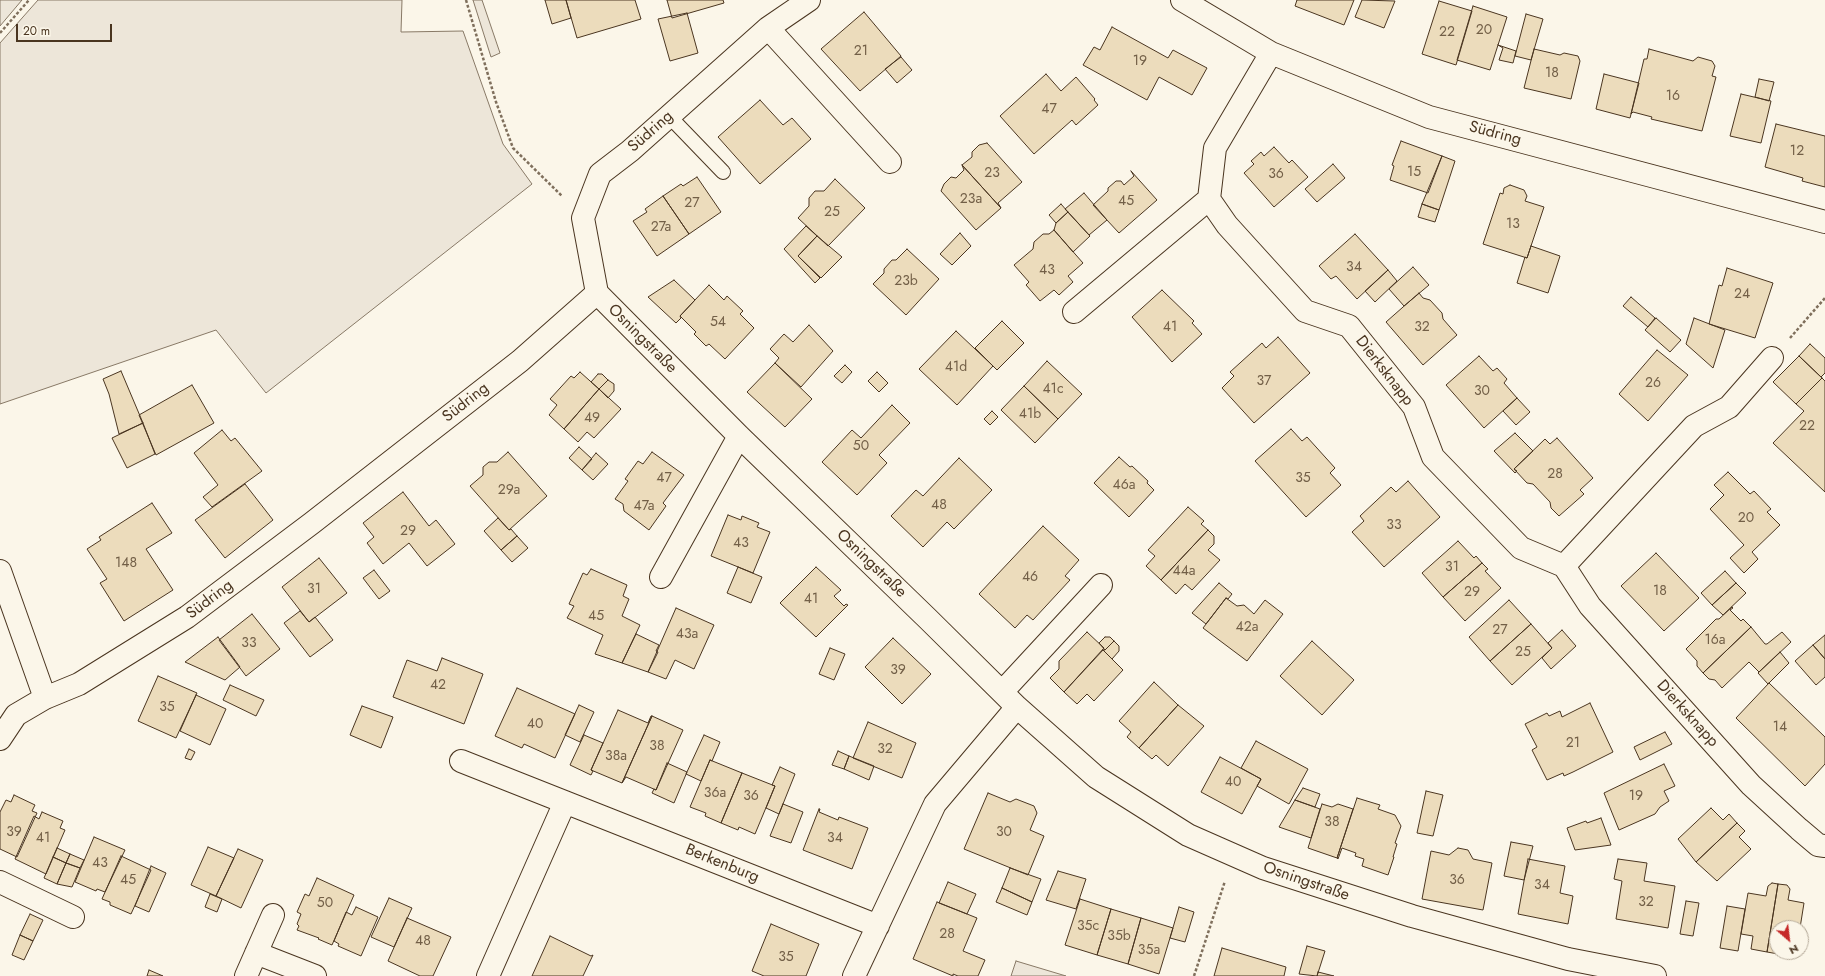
<!DOCTYPE html>
<html>
<head>
<meta charset="utf-8">
<style>
	body { margin:0 }
	#map { position:relative; width:1825px; height:976px; overflow:hidden; background:#fbf6e9; font-family:Jost,sans-serif }
	canvas { display:block }
	.north { position:absolute; left:1769px; top:920px; width:40px; height:40px; box-sizing:border-box; background:#fbf6e9; border:1px solid #b4a999; border-radius:50%; rotate:152deg; font-size:11px; font-weight:700; line-height:16px; text-align:center; color:#4a3520 }
	.north::after { content:''; display:block; margin:auto; width:14px; height:18px; background:#c62828; clip-path:polygon(50% 0,100% 100%,50% 72%,0 100%) }
	.scale { position:absolute; left:16px; top:24px; width:96px; height:18px; box-sizing:border-box; border:2px solid #4a3520; border-top:0; padding-left:5px; font-size:12px; line-height:14px; white-space:nowrap; color:#4a3520; -webkit-text-stroke:3px #fbf6e9; paint-order:stroke }
</style>
</head>
<body>
<div id="map">
<canvas width="1825" height="976"></canvas>
<div class="north">N</div>
<div class="scale">20 m</div>
</div>
<script>
const ctx = document.querySelector('canvas').getContext('2d');
ctx.lineJoin = 'round';
function fill(path, color) { ctx.fillStyle = color; ctx.fill(path, 'evenodd'); }
const toPath = rows => new Path2D(rows.map(r => 'M' + r).join(''));
function trace(path, color, width, dash) { ctx.strokeStyle = color; ctx.lineWidth = width; ctx.lineCap = dash ? 'butt' : 'round'; ctx.setLineDash(dash || []); ctx.stroke(path); }
function write(font, color, halo, rows, align = 'center') {
  ctx.font = font + ' Jost,sans-serif'; ctx.lineWidth = 3; ctx.setLineDash([]); ctx.textBaseline = 'middle'; ctx.strokeStyle = halo; ctx.fillStyle = color; for (const [text, x, y, turn = 0] of rows) {
    ctx.save(); ctx.translate(x, y); ctx.rotate((+turn || 0) * Math.PI / 180); ctx.textAlign = isNaN(turn) ? turn : align; if (halo) ctx.strokeText(text, 0, 0); ctx.fillText(text, 0, 0); ctx.restore();
  }
}
const green = toPath([
	[0,0,22,0,0,26,0,0],
	[38,0,402,0,401,32,463,31,503,144,532,184,266,393,216,330,0,404,0,43,38,0],
	[473,0,482,0,500,53,491,57,473,0],
	[1016,961,1066,976,1011,976,1016,961]
]);
fill(green, '#ede6d9');
trace(green, '#887966', 1);
const building = toPath([
	[545,0,566,0,571,18,552,24,545,0],
	[566,0,635,0,641,19,577,38,566,0],
	[667,0,723,0,724,3,672,18,667,0],
	[1297,0,1354,0,1344,25,1295,6,1297,0],
	[1362,0,1395,1,1384,28,1355,17,1362,0],
	[1439,1,1472,11,1456,65,1422,54,1439,1],
	[1473,6,1507,17,1490,70,1457,60,1473,6],
	[864,12,901,56,860,91,821,49,864,12],
	[687,13,698,53,670,61,658,19,687,13],
	[1526,14,1543,19,1531,60,1515,56,1526,14],
	[1112,27,1168,58,1173,50,1207,68,1192,95,1159,77,1147,100,1083,65,1094,47,1100,50,1112,27],
	[1498,45,1516,51,1513,63,1499,60,1503,48,1498,45],
	[1534,49,1560,55,1564,53,1578,56,1580,61,1571,99,1524,88,1534,49],
	[1649,49,1693,61,1698,57,1712,61,1715,66,1712,76,1716,77,1702,131,1651,119,1652,117,1633,112,1631,114,1644,59,1647,59,1649,49],
	[901,57,912,70,897,83,885,69,901,57],
	[1046,74,1061,91,1076,77,1095,99,1094,100,1098,105,1076,125,1072,120,1034,154,1000,116,1046,74],
	[1604,74,1639,83,1630,118,1596,109,1604,74],
	[1759,79,1774,82,1769,101,1755,97,1759,79],
	[1741,94,1771,101,1761,143,1730,136,1741,94],
	[760,100,783,125,792,118,811,139,760,184,718,137,760,100],
	[1776,124,1825,136,1825,187,1802,181,1803,178,1765,167,1776,124],
	[1401,141,1442,156,1428,193,1390,180,1394,166,1392,165,1401,141],
	[987,143,1022,182,998,203,1001,208,962,165,972,157,972,152,979,145,987,143],
	[1274,147,1289,163,1292,160,1308,177,1274,207,1244,173,1254,164,1251,161,1261,152,1264,156,1274,147],
	[1442,156,1455,161,1439,210,1422,204,1442,156],
	[1333,164,1345,178,1317,202,1305,189,1333,164],
	[962,165,1001,208,976,230,941,191,944,184,951,177,956,178,964,170,962,165],
	[1131,171,1157,200,1119,233,1093,205,1108,191,1108,188,1116,181,1121,181,1124,185,1134,176,1131,171],
	[697,177,721,212,689,234,663,196,681,184,683,186,697,177],
	[835,179,865,208,828,246,798,218,809,206,809,198,815,191,824,191,835,179],
	[1510,185,1524,190,1527,196,1525,201,1544,207,1527,258,1483,244,1500,193,1503,194,1504,188,1510,185],
	[1084,193,1107,220,1089,235,1065,209,1084,193],
	[663,196,689,234,657,256,633,221,647,212,645,209,663,196],
	[1061,204,1068,212,1056,223,1049,215,1061,204],
	[1422,204,1439,210,1435,222,1418,217,1422,204],
	[1068,212,1090,236,1073,252,1054,230,1056,223,1068,212],
	[806,226,817,236,798,256,820,278,815,283,784,249,806,226],
	[1054,230,1083,263,1068,276,1073,282,1059,295,1054,290,1040,301,1026,285,1029,282,1014,265,1033,249,1034,242,1043,234,1049,234,1054,230],
	[960,233,971,246,952,265,940,254,960,233],
	[1355,234,1388,270,1357,299,1336,276,1331,279,1319,266,1355,234],
	[817,236,842,257,821,278,798,256,817,236],
	[1531,246,1560,256,1548,293,1517,283,1525,257,1527,258,1531,246],
	[907,249,939,279,906,315,873,284,884,273,884,269,892,260,896,260,907,249],
	[1413,267,1429,285,1404,306,1389,289,1413,267],
	[1727,268,1773,283,1755,338,1709,324,1719,285,1722,286,1727,268],
	[1388,270,1397,281,1375,302,1365,291,1388,270],
	[674,280,695,300,680,316,681,318,676,323,648,297,674,280],
	[709,285,724,300,727,296,743,311,740,314,754,328,725,359,709,344,706,346,694,334,696,332,680,316,709,285],
	[1162,290,1194,321,1192,323,1202,334,1172,362,1132,317,1162,290],
	[1419,293,1423,298,1430,300,1442,313,1443,319,1457,335,1423,365,1386,322,1419,293],
	[1631,297,1655,318,1648,327,1623,306,1631,297],
	[1656,318,1681,340,1670,352,1645,330,1656,318],
	[1694,318,1725,330,1713,368,1686,344,1694,318],
	[1002,321,1024,343,997,370,975,348,1002,321],
	[809,325,833,351,801,387,775,363,779,358,770,349,784,334,793,342,809,325],
	[956,331,993,366,957,405,919,369,956,331],
	[1278,337,1310,373,1254,423,1222,388,1234,376,1230,372,1262,343,1266,348,1278,337],
	[1810,344,1825,358,1825,373,1821,377,1799,356,1810,344],
	[1657,350,1688,375,1648,421,1619,394,1657,350],
	[1479,356,1493,371,1497,368,1507,379,1504,383,1517,398,1484,428,1446,385,1479,356],
	[1799,356,1822,378,1796,404,1773,382,1799,356],
	[1047,361,1082,394,1058,419,1024,386,1047,361],
	[775,363,812,399,785,427,747,392,775,363],
	[845,365,852,372,842,383,834,376,845,365],
	[121,371,143,423,119,434,109,394,103,379,121,371],
	[580,372,599,389,564,429,549,415,557,405,550,399,571,376,574,378,580,372],
	[877,372,888,383,879,392,868,381,877,372],
	[598,374,602,374,608,380,599,389,591,382,598,374],
	[1822,378,1825,381,1825,492,1773,443,1804,411,1796,404,1822,378],
	[608,380,614,384,614,391,608,398,599,389,608,380],
	[192,385,214,423,156,455,139,415,192,385],
	[1024,386,1058,419,1035,443,1001,410,1024,386],
	[599,389,621,409,594,438,587,432,578,442,564,429,599,389],
	[1517,398,1530,412,1516,425,1503,411,1517,398],
	[892,405,910,423,879,455,887,463,857,495,822,462,852,430,861,438,892,405],
	[992,411,998,417,990,425,984,419,992,411],
	[143,423,155,454,127,468,112,438,143,423],
	[1291,429,1302,441,1307,437,1335,468,1330,473,1341,485,1306,517,1255,461,1291,429],
	[222,430,231,441,235,438,262,471,212,507,203,497,218,485,194,453,222,430],
	[1515,433,1533,451,1514,469,1517,471,1515,473,1494,451,1515,433],
	[1557,438,1593,478,1580,490,1584,494,1559,516,1551,508,1550,502,1533,484,1527,483,1514,469,1545,439,1550,444,1557,438],
	[579,447,592,459,582,470,569,458,579,447],
	[508,452,547,496,509,530,470,486,483,475,483,467,489,462,497,462,508,452],
	[652,452,684,475,663,503,666,506,649,530,624,511,623,504,615,499,628,481,625,479,638,461,643,464,652,452],
	[596,453,608,464,593,480,582,470,596,453],
	[1119,457,1130,467,1132,466,1148,481,1147,483,1154,490,1129,517,1094,483,1119,457],
	[959,458,992,490,954,529,947,522,923,547,891,516,916,490,923,496,959,458],
	[1728,472,1750,494,1754,491,1771,509,1767,512,1780,525,1752,552,1758,559,1744,573,1730,558,1744,545,1710,509,1724,495,1714,485,1728,472],
	[1408,481,1440,517,1384,567,1352,532,1364,521,1360,516,1391,487,1396,492,1408,481],
	[245,484,273,520,225,558,195,520,245,484],
	[403,492,429,526,436,520,455,544,427,566,409,543,383,564,367,543,374,537,363,523,403,492],
	[152,503,172,533,146,549,173,590,124,621,100,583,107,579,87,549,101,540,99,537,152,503],
	[1188,507,1204,521,1201,524,1208,530,1161,580,1146,566,1155,556,1148,550,1188,507],
	[728,515,741,520,742,516,759,523,757,527,770,532,753,573,711,556,728,515],
	[498,518,509,530,511,529,517,536,501,550,484,531,498,518],
	[1043,526,1079,560,1065,576,1070,580,1033,620,1027,615,1015,628,979,594,1043,526],
	[1208,530,1214,536,1214,544,1208,550,1220,560,1192,590,1185,584,1176,594,1161,580,1208,530],
	[517,536,528,548,512,562,501,550,517,536],
	[1458,541,1474,558,1476,556,1482,563,1443,597,1422,573,1458,541],
	[1656,553,1699,598,1664,631,1621,586,1656,553],
	[319,558,347,593,309,622,282,587,319,558],
	[1482,563,1488,569,1485,571,1501,588,1465,621,1443,597,1482,563],
	[738,567,762,577,751,603,727,593,738,567],
	[816,567,841,590,834,596,844,606,846,604,848,605,816,637,780,603,816,567],
	[591,569,627,585,623,596,629,599,622,616,640,625,622,663,595,654,603,635,567,618,574,606,569,604,583,573,587,575,591,569],
	[374,570,390,591,379,599,363,578,374,570],
	[1725,571,1736,583,1712,605,1701,593,1725,571],
	[1219,583,1232,594,1228,599,1226,598,1206,624,1192,613,1219,583],
	[1736,583,1746,593,1723,615,1712,605,1736,583],
	[1226,598,1237,606,1244,605,1254,614,1265,600,1283,614,1247,661,1203,628,1226,598],
	[1509,600,1531,624,1490,661,1469,637,1509,600],
	[1732,607,1733,608,1730,610,1741,621,1743,619,1751,627,1703,673,1697,666,1697,661,1686,649,1716,619,1719,619,1732,607],
	[676,608,714,625,694,669,675,660,666,679,648,672,676,608],
	[300,611,309,622,315,617,333,640,310,657,284,623,300,611],
	[252,614,280,649,246,676,219,640,252,614],
	[1531,624,1552,648,1512,685,1490,661,1531,624],
	[1751,627,1765,644,1767,644,1782,632,1791,642,1759,672,1749,662,1722,688,1715,680,1709,679,1703,673,1751,627],
	[1562,630,1576,646,1551,669,1542,658,1552,648,1548,643,1562,630],
	[1087,632,1104,648,1064,692,1050,678,1059,669,1059,661,1087,632],
	[636,634,659,645,656,651,658,652,648,672,622,663,636,634],
	[1825,635,1825,659,1813,645,1825,635],
	[218,637,240,667,225,680,185,662,218,637],
	[1105,637,1110,637,1114,641,1105,650,1099,643,1105,637],
	[893,638,931,674,902,704,865,667,893,638],
	[1114,641,1119,646,1119,651,1112,659,1103,650,1105,650,1114,641],
	[1312,641,1354,680,1322,715,1280,676,1312,641],
	[1813,645,1825,659,1825,677,1816,685,1795,661,1813,645],
	[830,648,845,654,834,680,819,674,830,648],
	[1103,650,1123,670,1094,701,1087,694,1077,704,1064,692,1103,650],
	[1780,652,1789,663,1768,684,1758,673,1780,652],
	[442,658,483,674,464,724,393,697,407,660,437,671,442,658],
	[158,676,197,693,176,738,138,721,158,676],
	[1154,682,1178,705,1139,748,1127,737,1131,732,1119,721,1154,682],
	[1769,683,1825,737,1825,764,1805,786,1736,718,1769,683],
	[230,685,264,700,256,716,223,700,230,685],
	[517,688,575,714,555,758,524,744,522,748,495,736,517,688],
	[196,695,226,709,210,745,180,731,196,695],
	[1590,703,1613,752,1573,772,1564,776,1563,773,1547,780,1532,750,1537,747,1525,724,1547,713,1549,716,1560,711,1562,717,1590,703],
	[579,705,594,712,580,742,565,735,579,705],
	[1178,705,1204,726,1168,766,1156,755,1152,759,1139,748,1178,705],
	[362,706,393,717,381,748,350,735,362,706],
	[618,710,648,723,651,716,652,716,622,783,591,770,618,710],
	[652,716,683,730,656,790,626,777,622,783,652,716],
	[868,722,916,743,902,778,853,758,868,722],
	[1665,732,1672,744,1640,760,1634,747,1665,732],
	[584,735,603,743,591,770,593,771,591,775,570,765,584,735],
	[704,735,720,742,712,761,710,760,701,781,686,774,704,735],
	[1256,741,1308,769,1289,804,1257,786,1261,779,1241,768,1256,741],
	[189,749,195,752,191,760,185,758,189,749],
	[838,751,849,756,844,769,832,765,838,751],
	[849,756,874,766,869,780,844,769,849,756],
	[1220,757,1261,779,1242,814,1201,792,1220,757],
	[710,760,742,773,721,823,705,816,706,813,690,807,710,760],
	[667,763,687,772,674,803,652,793,654,789,656,790,667,763],
	[1664,764,1675,786,1664,791,1669,801,1660,807,1655,814,1619,830,1604,793,1664,764],
	[780,767,795,774,779,814,766,808,775,786,772,785,780,767],
	[742,773,775,786,755,834,739,827,738,830,721,823,742,773],
	[1303,788,1320,794,1315,807,1295,800,1303,788],
	[1426,791,1443,795,1433,836,1417,833,1426,791],
	[988,793,1010,802,1016,799,1034,806,1037,813,1030,830,1044,836,1028,875,964,849,988,793],
	[14,795,35,805,32,811,37,813,17,857,0,849,0,812,6,800,11,802,14,795],
	[1357,798,1380,805,1378,809,1395,815,1401,826,1395,843,1397,844,1393,857,1394,857,1388,875,1362,866,1364,859,1355,856,1356,853,1342,848,1338,859,1337,858,1357,798],
	[1295,800,1320,809,1311,838,1279,827,1295,800],
	[783,804,803,812,791,843,770,836,783,804],
	[1322,804,1332,807,1338,804,1353,809,1337,858,1308,848,1322,804],
	[1711,808,1723,820,1729,814,1737,823,1696,862,1678,839,1711,808],
	[819,809,820,809,819,812,838,820,839,817,868,828,852,869,803,850,819,809],
	[42,812,63,821,60,828,65,830,46,874,15,859,34,816,39,819,42,812],
	[1601,818,1611,845,1575,850,1567,828,1586,821,1587,823,1601,818],
	[1737,823,1745,831,1739,837,1751,849,1717,881,1696,862,1737,823],
	[94,837,125,850,105,892,97,889,96,891,75,882,94,837],
	[1511,842,1533,846,1524,880,1504,876,1511,842],
	[208,847,234,858,216,896,191,885,208,847],
	[57,848,70,854,66,863,53,857,57,848],
	[1458,848,1468,850,1473,859,1492,863,1483,910,1422,899,1431,851,1449,855,1458,848],
	[238,849,263,860,241,908,216,896,238,849],
	[70,854,84,860,80,868,66,863,70,854],
	[121,856,151,870,131,914,110,905,110,902,102,899,121,856],
	[53,857,66,863,57,884,44,878,53,857],
	[1528,859,1565,866,1560,893,1573,896,1568,924,1518,914,1528,859],
	[1618,859,1647,863,1644,881,1675,886,1668,928,1616,919,1622,881,1614,879,1618,859],
	[66,863,80,868,72,887,57,884,66,863],
	[151,866,166,873,149,912,135,906,151,866],
	[1010,868,1041,879,1032,902,1002,888,1010,868],
	[1058,871,1086,879,1076,909,1046,900,1058,871],
	[317,878,354,895,332,945,318,939,319,938,297,930,299,926,297,924,301,914,297,912,305,894,309,896,317,878],
	[948,882,976,894,967,914,939,903,948,882],
	[1772,883,1778,884,1767,952,1751,949,1753,936,1741,934,1748,893,1766,896,1768,886,1772,883],
	[1778,884,1787,885,1790,889,1788,900,1804,903,1800,928,1777,928,1777,952,1785,952,1784,955,1767,952,1778,884],
	[1002,888,1032,902,1027,915,996,902,1002,888],
	[210,894,222,899,217,912,205,907,210,894],
	[389,898,412,908,394,947,371,937,389,898],
	[1080,899,1111,909,1097,955,1065,945,1080,899],
	[1686,901,1699,903,1693,936,1680,934,1686,901],
	[937,902,977,918,963,951,985,960,978,976,958,976,953,974,953,976,913,959,937,902],
	[1727,906,1745,909,1738,951,1720,948,1727,906],
	[356,907,378,917,361,956,338,946,339,944,334,941,346,912,352,915,356,907],
	[1179,907,1194,912,1185,942,1170,938,1179,907],
	[1111,909,1141,918,1128,964,1097,955,1111,909],
	[30,914,43,920,33,941,20,935,30,914],
	[407,918,451,937,433,976,420,976,388,961,407,918],
	[1141,918,1173,928,1159,974,1128,964,1141,918],
	[771,924,819,944,806,976,764,976,752,971,771,924],
	[20,935,33,941,24,960,12,955,20,935],
	[550,936,591,956,593,955,583,976,532,976,550,936],
	[1307,946,1325,951,1317,976,1299,974,1307,946],
	[1222,948,1286,967,1284,976,1214,976,1222,948],
	[149,970,163,976,147,976,149,970],
	[1318,972,1334,976,1317,976,1318,972]
]);
fill(building, '#ecdcbc');
trace(building, '#4a3520', 1);
const lane = toPath([
	[669,116,723,172]
]);
const street = toPath([
	[1182,0,1271,53,1429,117,1825,222],
	[768,28,890,162],
	[1271,53,1215,148,1209,199,1227,225,1305,311,1349,326,1414,407,1433,457,1521,548,1564,566,1590,606,1751,785,1799,829,1818,845,1825,846],
	[597,293,739,436,928,619,1017,707,1096,777,1188,835,1263,868,1412,916,1568,959,1655,976],
	[1074,312,1209,199],
	[1564,566,1694,426,1729,407,1772,358],
	[0,571,45,698],
	[661,577,739,436],
	[1002,692,1101,585],
	[0,739,16,715,45,698,79,684,187,617,312,523,520,361,597,293,583,218,600,174,630,151,768,28,809,0],
	[461,761,878,926],
	[0,882,73,917],
	[256,953,315,976],
	[246,976,273,915],
	[488,976,565,802],
	[854,976,935,804,1017,707]
]);
trace(lane, '#4a3520', 16);
trace(street, '#4a3520', 24);
trace(toPath([
	[466,0,496,102,513,148,562,196],
	[0,33,29,0],
	[1790,338,1825,298],
	[1194,976,1225,881]
]), '#7f6f5c', 2.5, [3, 2]);
trace(lane, '#fbf6e9', 14);
trace(street, '#fbf6e9', 22);
write('14px', '#725f47', null, [
	["20",1484,31],
	["22",1447,33],
	["21",861,52],
	["19",1140,62],
	["18",1552,74],
	["16",1673,97],
	["47",1049,110],
	["12",1797,152],
	["15",1414,173],
	["23",992,174],
	["36",1276,175],
	["23a",971,200],
	["45",1126,202],
	["27",692,204],
	["25",832,213],
	["13",1513,225],
	["27a",661,228],
	["34",1354,268],
	["43",1047,271],
	["23b",906,282],
	["24",1742,295],
	["54",718,323],
	["41",1170,328],
	["32",1422,328],
	["41d",956,368],
	["37",1264,382],
	["26",1653,384],
	["41c",1053,390],
	["30",1482,392],
	["41b",1030,415],
	["49",592,419],
	["22",1807,427],
	["50",861,447],
	["28",1555,475],
	["47",664,479],
	["35",1303,479],
	["46a",1124,486],
	["29a",509,491],
	["48",939,506],
	["47a",644,507],
	["20",1746,519],
	["33",1394,526],
	["29",408,532],
	["43",741,544],
	["148",126,564],
	["31",1452,568],
	["44a",1184,572],
	["46",1030,578],
	["31",314,590],
	["18",1660,592],
	["29",1472,593],
	["41",811,600],
	["45",596,617],
	["42a",1247,628],
	["27",1500,631],
	["43a",687,635],
	["16a",1715,641],
	["33",249,644],
	["25",1523,653],
	["39",898,671],
	["42",438,686],
	["35",167,708],
	["40",535,725],
	["14",1780,728],
	["21",1573,744],
	["38",657,747],
	["32",885,750],
	["38a",616,757],
	["40",1233,783],
	["36a",715,794],
	["36",751,797],
	["19",1636,797],
	["38",1332,823],
	["39",14,833],
	["30",1004,833],
	["41",43,839],
	["34",835,839],
	["43",100,864],
	["45",128,881],
	["36",1457,881],
	["34",1542,886],
	["32",1646,903],
	["50",325,904],
	["35c",1088,927],
	["28",947,935],
	["35b",1119,937],
	["48",423,942],
	["35a",1149,951],
	["35",786,958]
]);
write('16px', '#4a3520', '#fbf6e9', [
	["Südring",651,132,-41],
	["Südring",1495,134,15],
	["Osningstraße",642,339,45],
	["Dierksknapp",1384,371,52],
	["Südring",466,403,-38],
	["Osningstraße",871,564,44],
	["Südring",210,600,-37],
	["Dierksknapp",1687,714,48],
	["Berkenburg",722,864,22],
	["Osningstraße",1306,882,19]
]);
</script>
</body>
</html>
